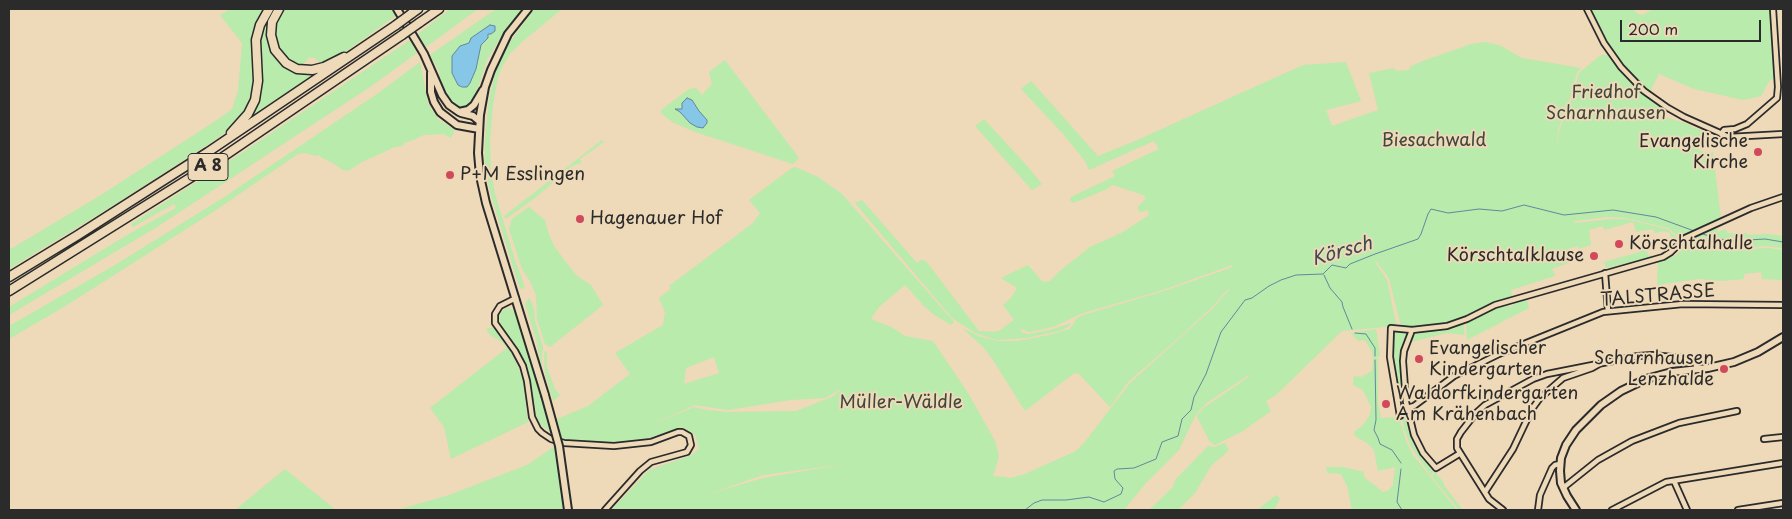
<!DOCTYPE html>
<html>
<head>
<meta charset="utf-8">
<style>
	body { margin:0 }
	#map { position:relative; width:1792px; height:519px; overflow:hidden; background:#eed9b8; font-family:"Playpen Sans",sans-serif }
	canvas { display:block }
	.frame { position:absolute; inset:0; border:10px solid #2b2b2b; pointer-events:none }
	.scale { position:absolute; left:1620px; top:20px; width:141px; height:22px; box-sizing:border-box; border:2px solid #2b2b2b; border-top:0; padding-left:6px; font-size:15px; line-height:18px; white-space:nowrap; color:#2b2b2b; -webkit-text-stroke:4px #eed9b8; paint-order:stroke }
</style>
</head>
<body>
<div id="map">
<canvas width="1792" height="519"></canvas>
<div class="frame"></div>
<div class="scale">200 m</div>
</div>
<script>
const ctx = document.querySelector('canvas').getContext('2d');
ctx.lineJoin = 'round';
function fill(path, color) { ctx.fillStyle = color; ctx.fill(path, 'evenodd'); }
const toPath = rows => new Path2D(rows.map(r => 'M' + r).join(''));
function trace(path, color, width, dash) { ctx.strokeStyle = color; ctx.lineWidth = width; ctx.lineCap = dash ? 'butt' : 'round'; ctx.setLineDash(dash || []); ctx.stroke(path); }
function write(font, color, halo, rows, align = 'center') {
  ctx.font = font + ' "Playpen Sans",sans-serif'; ctx.lineWidth = 4; ctx.setLineDash([]); ctx.textBaseline = 'middle'; ctx.strokeStyle = halo; ctx.fillStyle = color; for (const [text, x, y, turn = 0] of rows) {
    ctx.save(); ctx.translate(x, y); ctx.rotate((+turn || 0) * Math.PI / 180); ctx.textAlign = isNaN(turn) ? turn : align; if (halo) ctx.strokeText(text, 0, 0); ctx.fillText(text, 0, 0); ctx.restore();
  }
}
fill(toPath([
	[231,9,267,9,261,17,255,89,247,111,230,129,212,142,101,213,9,269,9,250,101,195,220,118,232,109,238,91,242,43,220,15],
	[272,9,275,10,271,20,278,58,316,73,251,116,254,107,257,52,262,27],
	[282,9,393,9,397,15,341,55,326,63,321,63,314,58,309,57,304,64,294,65,280,54,273,34,277,16],
	[450,9,478,9,426,47,418,34],
	[496,9,523,9,506,29,487,60,473,103,468,108,460,109,452,105,442,89,438,74,440,73,430,55],
	[534,9,562,9,522,42,510,54,502,67,498,77,493,105,490,140,491,170,495,194,515,260,524,284,524,288,522,289,520,288,517,280,490,192,485,163,485,140,489,99,496,70,510,42],
	[1590,9,1633,9,1638,14,1643,15,1653,9,1771,9,1776,78,1770,80,1761,96,1743,100,1694,89,1659,74,1650,92,1629,72,1613,51],
	[410,40,417,53,370,87,157,227,9,315,9,307,127,235,176,208,174,204,133,227,131,224,240,154],
	[1486,42,1501,46,1522,58,1581,68,1577,73,1570,98,1558,130,1557,150,1559,131,1572,98,1579,73,1601,55,1609,55,1633,84,1667,111,1665,117,1691,125,1691,127,1702,130,1698,149,1708,154,1713,152,1721,219,1680,238,1668,228,1626,218,1607,217,1574,221,1575,223,1613,219,1626,219,1667,229,1679,239,1669,248,1668,245,1672,244,1670,233,1664,231,1655,233,1653,229,1636,232,1633,222,1604,230,1603,226,1589,230,1591,245,1578,249,1578,246,1568,249,1571,262,1552,269,1555,276,1511,290,1512,297,1466,318,1444,326,1410,329,1401,327,1389,278,1376,261,1375,262,1387,280,1396,323,1395,326,1342,331,1275,396,1266,401,1271,411,1243,431,1215,445,1210,442,1197,417,1197,415,1205,407,1250,376,1249,375,1208,402,1196,414,1179,450,1145,484,1124,510,577,510,612,509,649,470,692,455,699,448,695,435,683,427,649,438,614,443,562,439,557,419,588,406,630,374,615,353,663,325,665,312,659,298,671,289,669,286,753,223,760,213,749,200,792,168,795,167,818,177,842,194,954,322,951,325,933,314,923,305,905,285,878,308,871,319,893,328,905,336,933,341,968,393,995,441,999,457,993,476,1011,478,1025,474,1076,451,1084,443,1130,383,1212,309,1229,290,1228,289,1215,304,1183,334,1128,382,1110,407,1078,373,1073,374,1025,411,991,357,982,346,962,328,981,337,998,341,1018,341,1049,335,1070,329,1077,318,1083,315,1161,292,1216,273,1232,267,1232,265,1160,291,1083,313,1053,327,1029,332,1022,329,1020,330,1023,333,1029,334,1049,330,1072,323,1068,327,1060,331,1026,338,997,340,975,333,952,318,855,203,862,200,917,263,921,260,926,261,979,331,991,332,999,331,1014,320,1003,305,1011,298,1017,288,1001,278,1028,265,1042,281,1046,282,1050,281,1061,270,1090,247,1123,232,1149,215,1148,210,1140,212,1137,208,1146,198,1143,195,1113,185,1105,190,1073,203,1070,200,1071,197,1115,176,1112,171,1159,149,1154,141,1089,170,1085,161,1063,134,1021,89,1031,81,1098,156,1135,141,1303,65,1346,62,1361,101,1326,110,1332,126,1378,110,1369,73,1394,68,1396,71,1409,70,1411,66,1423,61,1471,44],
	[714,357,719,373,684,384,686,368],
	[838,390,840,390,832,397,796,411,729,412,707,410,694,407,645,427,695,405,728,410,790,400,826,398],
	[845,464,763,478,708,494,763,475],
	[725,60,799,158,793,164,695,132,672,122,661,113,661,110,689,89,696,88,702,95,712,84,709,72],
	[420,62,428,104,439,120,455,130,451,138,443,134,423,135,416,139,404,143,403,146,395,147,362,162,348,171,343,170,331,162,322,158,319,155,316,156,305,153,298,154,213,212,67,305,9,339,9,326,115,265,226,196,377,94],
	[984,119,1028,167,1042,184,1032,190,975,126],
	[602,140,604,142,580,159,581,163,572,166,535,198,507,218,505,218,504,216],
	[529,207,545,220,548,232,554,246,565,261,577,276,591,285,603,305,550,347,545,344,537,319,536,295,530,281,522,269,509,229,512,219],
	[1716,228,1718,232,1725,229,1728,233,1746,233,1749,235,1768,234,1783,236,1783,248,1764,246,1736,249,1694,239,1694,238],
	[1692,241,1714,246,1718,251,1721,248,1735,250,1767,248,1783,250,1783,280,1762,279,1761,272,1744,274,1744,279,1722,281,1699,279,1657,285,1658,261,1675,256],
	[1646,245,1648,256,1652,255,1652,257,1606,268,1604,262,1640,252,1639,247],
	[1525,298,1527,300,1529,308,1467,340,1466,322,1495,307,1505,304,1511,307,1517,300],
	[528,299,530,299,534,309,535,321,543,347,542,356,542,370,536,339,525,304],
	[506,308,509,308,515,312,552,434,538,422,533,405,530,379,522,355,500,324,499,315],
	[1463,323,1465,335,1447,333,1411,342,1409,340,1415,332,1448,328],
	[494,327,508,345,523,379,528,422,451,459,444,427,430,408,507,348,501,341,491,336,486,329],
	[1376,329,1380,356,1373,358,1372,352,1365,340,1358,341,1351,333],
	[1394,330,1406,331,1408,333,1401,359,1406,408,1415,441,1434,470,1431,476,1411,447,1404,429,1391,355,1393,332],
	[545,351,547,352,547,367,555,389,560,395,553,401,545,373,544,355],
	[1378,358,1378,402,1381,418,1399,417,1406,441,1413,455,1457,510,1352,510,1347,486,1341,474,1327,473,1326,467,1343,467,1364,472,1364,477,1383,492,1389,490,1393,485,1395,467,1378,471,1374,450,1367,443,1355,436,1354,432,1363,425,1370,415,1371,407,1363,390,1353,385,1354,376,1361,377,1372,371,1373,359],
	[1225,443,1229,450,1211,466,1195,493,1178,510,1149,510,1173,487,1175,480,1208,446,1214,447],
	[555,446,562,483,565,510,397,510,449,495,527,465],
	[285,469,336,510,235,510],
	[1435,472,1444,483,1443,484,1463,510,1459,510,1432,477],
	[1276,495,1280,498,1274,510,1257,510]
]), '#b8ebac');
const water = toPath([
	[490,25,495,26,495,31,491,34,488,34,488,38,481,45,476,69,470,83,467,87,462,87,458,85,452,73,452,56,460,46,469,43,471,38,490,25],
	[687,98,692,100,699,111,707,120,707,123,703,128,697,127,690,123,680,112,675,109,682,109,682,103,687,98]
]);
fill(water, '#86c6e7');
trace(water, '#62889c', 1);
trace(toPath([
	[1700,233,1715,238,1731,241,1765,239,1783,242],
	[1324,275,1330,288,1342,302,1343,307,1352,329],
	[1355,333,1366,334,1375,348,1375,356],
	[1375,360,1376,420,1374,430,1378,438,1380,444,1392,450,1401,463],
	[1401,469,1397,502,1402,510],
	[1025,510,1034,503,1042,500,1066,500,1089,497,1104,502,1121,494,1123,488,1115,479,1114,471,1117,469,1134,468,1156,459,1162,442,1178,436,1182,419,1191,410,1194,397,1206,374,1221,332,1245,300,1252,298,1269,286,1281,280,1296,275,1323,274,1332,265,1346,268,1350,264,1375,254,1418,239,1421,234,1428,214,1431,209,1448,213,1479,209,1502,211,1524,205,1564,215,1613,210,1656,217,1697,232]
]), '#62889c', 1);
const minor = toPath([
	[1587,9,1604,43,1621,67,1644,91,1668,108,1684,117,1729,137,1783,134],
	[1721,134,1724,130,1735,129,1747,124,1777,98,1778,87,1773,9],
	[1605,273,1608,311],
	[516,298,500,306,495,314,495,323,515,351,523,366,527,381,532,417,538,429,542,433,551,439,564,443,614,446,651,442,678,432,682,432,689,436,691,445,687,452,651,462,640,471,605,510],
	[1412,330,1404,351,1403,361,1406,402,1414,435,1423,453,1436,468,1459,454],
	[1407,408,1414,406,1454,376,1499,354,1603,312,1683,304,1783,305],
	[1400,416,1390,357,1391,328,1412,330,1447,326,1467,319,1495,305,1663,257,1671,252,1685,238,1751,208,1783,197],
	[1764,439,1783,437],
	[1674,481,1687,510],
	[1563,488,1598,460,1632,441,1679,423,1737,411],
	[1485,492,1513,449,1532,409,1540,398,1563,378,1592,368,1599,364],
	[1503,510,1489,499,1457,448,1457,439,1461,432,1475,414,1485,405,1533,379,1547,374,1638,356,1652,355,1692,359,1695,362,1697,369],
	[1538,510,1540,495,1552,468,1555,465,1560,464],
	[1612,510,1666,482,1783,463],
	[1738,510,1783,503]
]);
const secondary = toPath([
	[397,9,424,54,442,95,449,105,459,112,468,110,474,105,483,90],
	[528,9,508,34,491,70,485,87,480,115,478,153,480,176,486,203,545,395],
	[431,73,431,92,434,102,440,112,457,125,479,129],
	[461,113,473,116,479,121],
	[1576,510,1567,496,1561,483,1560,471,1561,458,1566,445,1576,430,1601,405,1621,391,1646,379,1672,372,1708,368,1734,362,1758,352,1783,337]
]);
const motorway = toPath([
	[279,9,272,22,271,35,275,50,286,63,297,69,312,70,324,67,344,57],
	[411,14,418,9],
	[419,23,439,9],
	[231,133,248,114,255,100,258,81,256,40,260,25,269,9],
	[9,277,78,235,208,152,396,25],
	[9,291,214,163,402,35]
]);
trace(minor, '#2b2b2b', 8);
trace(secondary, '#2b2b2b', 10);
trace(motorway, '#2b2b2b', 11);
trace(minor, '#eed9b8', 4.5);
trace(secondary, '#eed9b8', 6);
trace(motorway, '#eed9b8', 8);
const secondaryBridge = toPath([
	[545,395,559,446,568,510]
]);
const motorwayBridge = toPath([
	[396,25,411,14],
	[402,35,419,23]
]);
trace(secondaryBridge, '#2b2b2b', 10, []);
trace(motorwayBridge, '#2b2b2b', 11, []);
trace(secondaryBridge, '#eed9b8', 6);
trace(motorwayBridge, '#eed9b8', 8);
for (const [x, y, r, color] of [
	[1758,152,5,"#d1495b"],
	[450,175,5,"#d1495b"],
	[580,219,5,"#d1495b"],
	[1619,244,5,"#d1495b"],
	[1594,256,5,"#d1495b"],
	[1419,359,5,"#d1495b"],
	[1724,369,5,"#d1495b"],
	[1386,404,5,"#d1495b"]
]) { const dot = new Path2D(); dot.arc(x, y, r, 0, 2 * Math.PI); ctx.fillStyle = color; ctx.fill(dot); trace(dot, '#eed9b8', 2); }
for (const [x, y, w] of [
	[208,167,40]
]) { const box = new Path2D(); box.roundRect(x - w / 2, y - 13.5, w, 27, 4); ctx.fillStyle = '#eed9b8'; ctx.fill(box); trace(box, '#2b2b2b', 1); }
write('bold 16px', '#2b2b2b', null, [
	["A 8",208,167]
]);
write('18px', '#40483e', '#eed9b8', [
	["Friedhof",1606,93],
	["Scharnhausen",1606,114],
	["Biesachwald",1434,141],
	["Müller-Wäldle",901,403]
]);
write('18px', '#2b2b2b', '#eed9b8', [
	["Evangelische",1748,142,"right"],
	["Kirche",1748,163,"right"],
	["P+M Esslingen",460,175],
	["Hagenauer Hof",590,219],
	["Körschtalhalle",1629,244],
	["Körschtalklause",1584,256,"right"],
	["Evangelischer",1429,349],
	["Kindergarten",1429,370],
	["Scharnhausen",1714,359,"right"],
	["Lenzhalde",1714,380,"right"],
	["Waldorfkindergarten",1396,394],
	["Am Krähenbach",1396,415]
], 'left');
write('18px', '#2b2b2b', '#eed9b8', [
	["TALSTRASSE",1658,296,-5]
]);
write('italic 19px', '#3d4a51', '#eed9b8', [
	["Körsch",1342,252,-16]
]);
</script>
</body>
</html>
